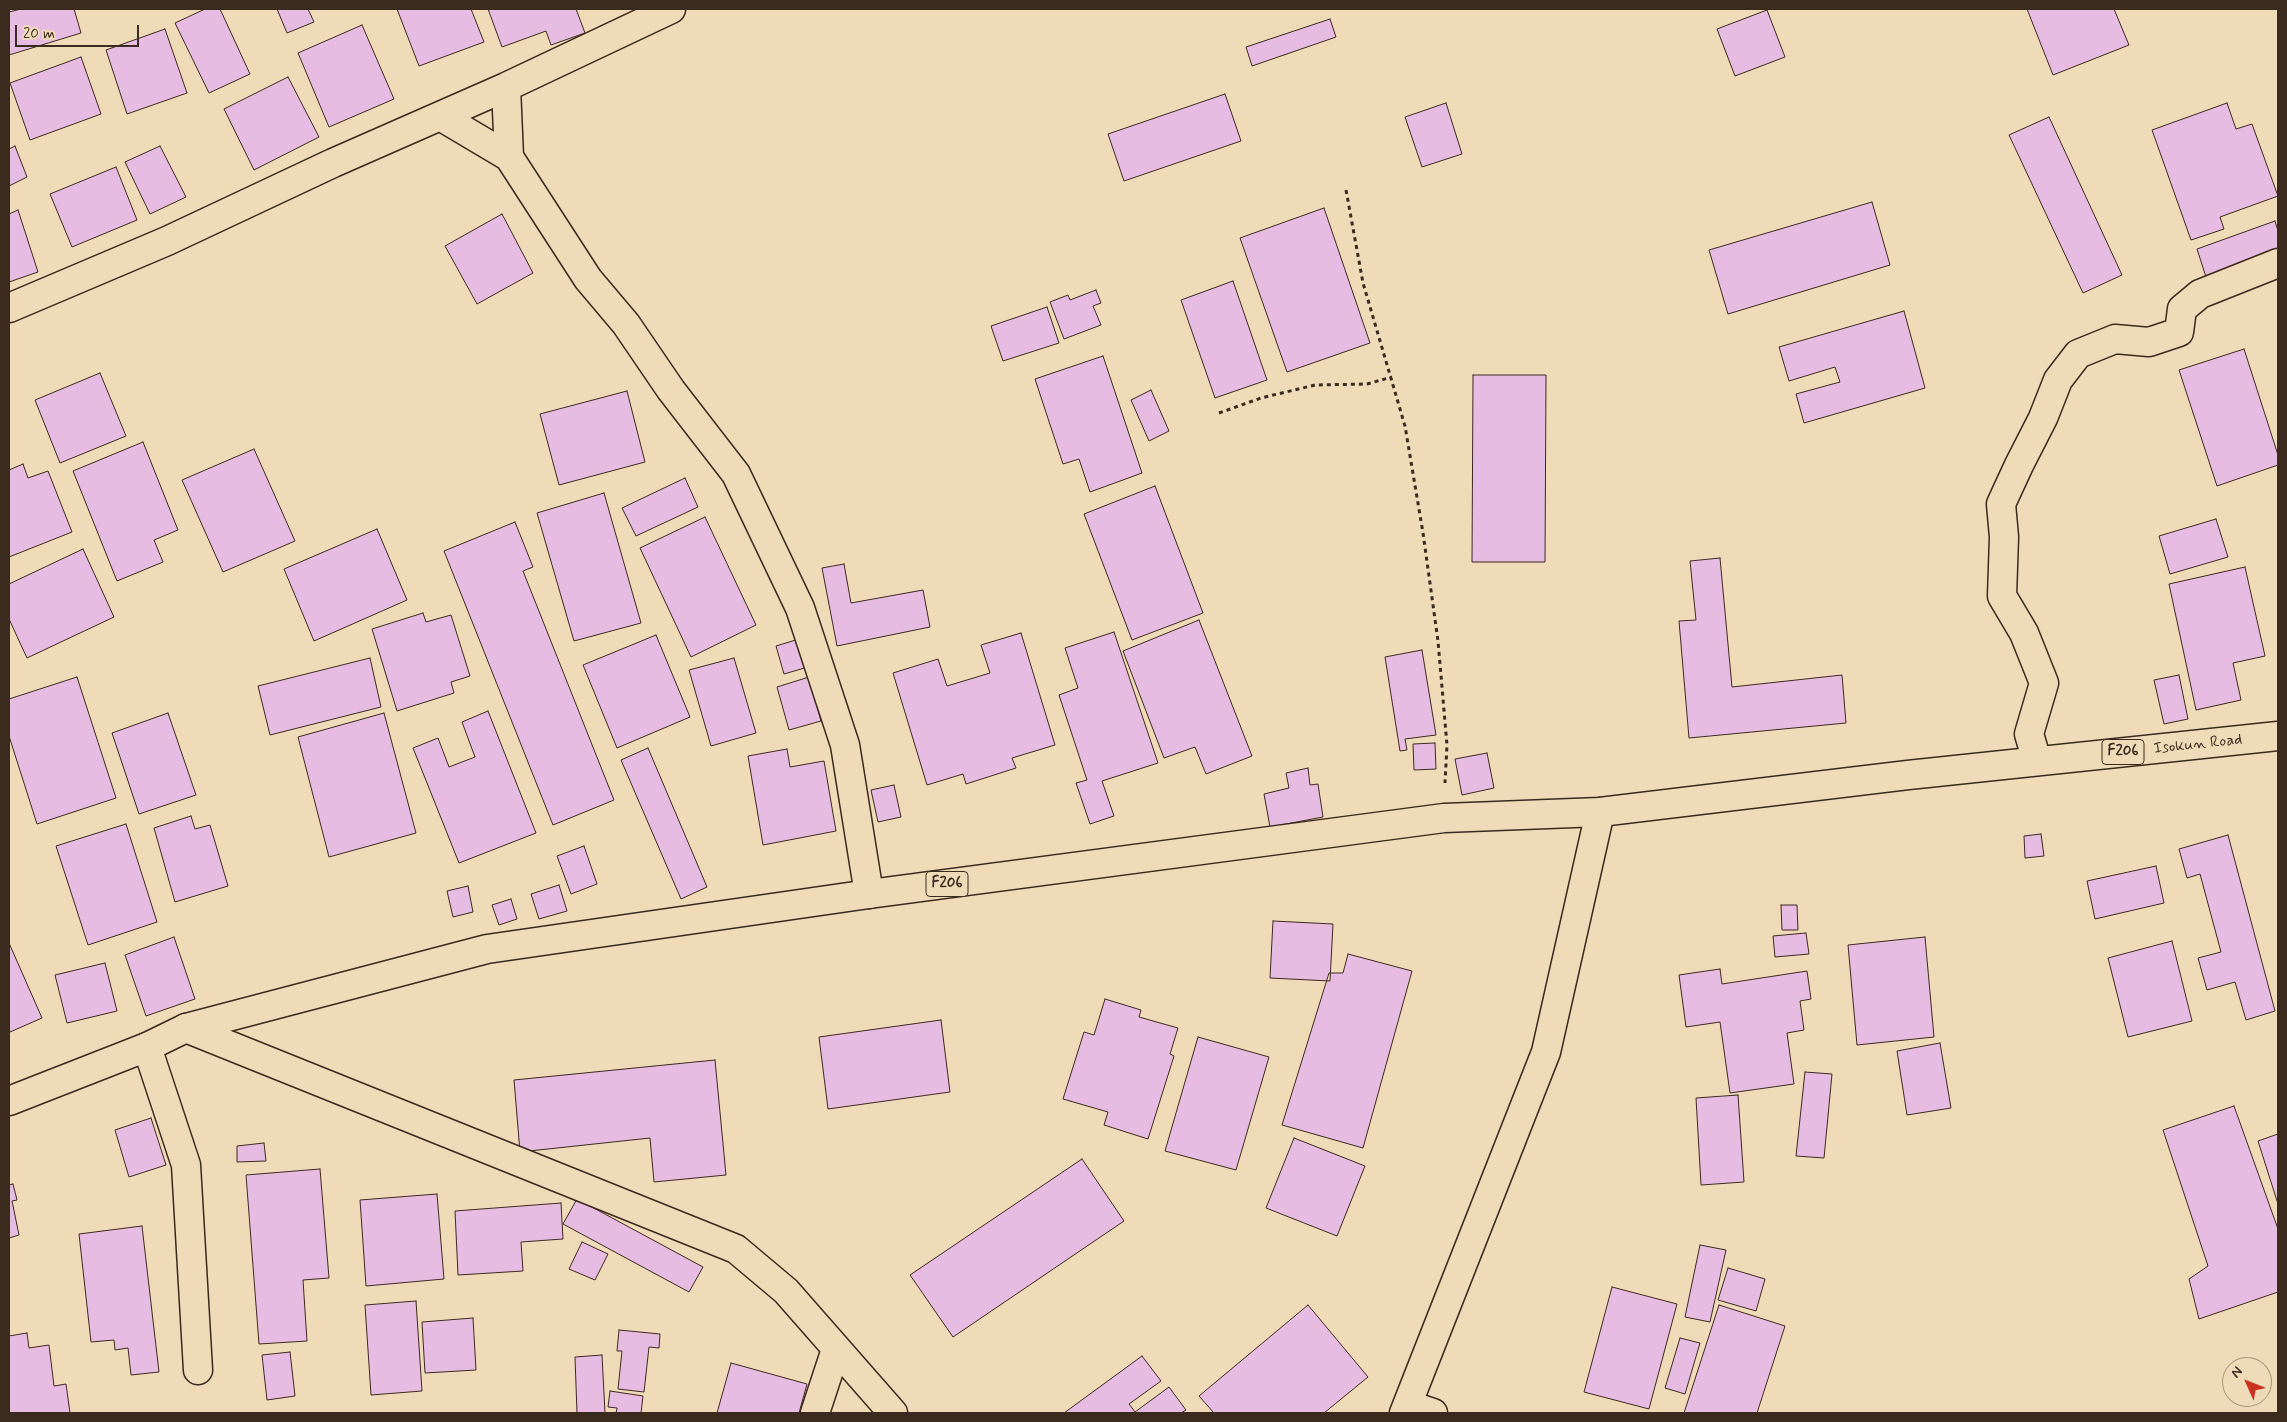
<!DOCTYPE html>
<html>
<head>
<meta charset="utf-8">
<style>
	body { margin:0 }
	#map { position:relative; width:2287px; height:1422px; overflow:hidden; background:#f0dbb9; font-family:Mynerve,sans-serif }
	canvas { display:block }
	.frame { position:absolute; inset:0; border:10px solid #3b2a1e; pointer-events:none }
	.north { position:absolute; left:2222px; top:1357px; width:50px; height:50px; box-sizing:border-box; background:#f0dbb9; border:1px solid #a8947b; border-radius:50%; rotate:314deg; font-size:14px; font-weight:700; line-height:20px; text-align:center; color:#3b2a1e }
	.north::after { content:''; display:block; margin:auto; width:18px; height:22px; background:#c8321e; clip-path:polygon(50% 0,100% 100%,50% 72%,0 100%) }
	.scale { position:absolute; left:15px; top:25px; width:124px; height:22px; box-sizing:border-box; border:2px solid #3b2a1e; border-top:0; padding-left:6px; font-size:15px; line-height:18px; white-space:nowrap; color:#3b2a1e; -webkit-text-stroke:4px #f0dbb9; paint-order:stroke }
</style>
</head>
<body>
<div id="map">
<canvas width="2287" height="1422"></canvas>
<div class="frame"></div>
<div class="north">N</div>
<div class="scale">20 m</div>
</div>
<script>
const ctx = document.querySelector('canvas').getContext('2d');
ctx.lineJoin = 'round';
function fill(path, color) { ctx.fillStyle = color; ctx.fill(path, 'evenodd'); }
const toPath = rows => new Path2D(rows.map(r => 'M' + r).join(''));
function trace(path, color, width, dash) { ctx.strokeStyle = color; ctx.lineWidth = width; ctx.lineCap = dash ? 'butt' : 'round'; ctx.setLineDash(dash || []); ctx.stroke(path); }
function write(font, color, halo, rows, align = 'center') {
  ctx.font = font + ' Mynerve,sans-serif'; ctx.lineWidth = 4.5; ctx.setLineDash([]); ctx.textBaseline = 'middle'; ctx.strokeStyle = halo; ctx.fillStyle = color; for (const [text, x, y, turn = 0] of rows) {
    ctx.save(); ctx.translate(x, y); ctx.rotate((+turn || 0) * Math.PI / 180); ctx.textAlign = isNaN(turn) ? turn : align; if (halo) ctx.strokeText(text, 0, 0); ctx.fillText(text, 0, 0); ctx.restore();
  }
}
const building = toPath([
	[21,9,74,9,81,33,9,55,9,12,21,9],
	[205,9,220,9,250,74,209,93,175,23,205,9],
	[277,9,308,9,314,22,287,33,277,9],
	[397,9,471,9,484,42,419,66,397,9],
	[488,9,576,9,585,33,551,45,546,31,502,47,488,9],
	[2027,9,2114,9,2129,45,2053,75,2027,9],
	[1767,10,1785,57,1735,76,1717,29,1767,10],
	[1330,19,1336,37,1252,66,1246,47,1330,19],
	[362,25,394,99,329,127,298,53,362,25],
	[165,29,187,93,127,114,106,50,165,29],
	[81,57,101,114,30,140,10,83,81,57],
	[288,77,319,137,254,170,224,109,288,77],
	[1225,94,1241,141,1124,181,1108,134,1225,94],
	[1446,103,1462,154,1422,167,1405,117,1446,103],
	[2227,103,2236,129,2252,124,2278,196,2220,217,2224,229,2191,240,2152,130,2227,103],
	[2049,117,2122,275,2083,293,2009,135,2049,117],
	[15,146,27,177,9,186,9,149,15,146],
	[160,146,186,197,150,214,125,162,160,146],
	[116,167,137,220,72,247,50,194,116,167],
	[1872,202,1890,265,1728,314,1709,250,1872,202],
	[1324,208,1370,343,1287,372,1240,238,1324,208],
	[18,210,38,272,9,282,9,214,18,210],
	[502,214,533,273,477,304,445,246,502,214],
	[2275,221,2278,231,2278,251,2206,277,2197,249,2275,221],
	[1233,281,1267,380,1215,398,1181,300,1233,281],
	[1096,290,1101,303,1093,306,1101,325,1064,339,1050,302,1068,295,1070,300,1096,290],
	[1047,307,1059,343,1003,361,991,326,1047,307],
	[1904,311,1925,388,1804,423,1796,394,1840,382,1835,367,1789,381,1779,347,1904,311],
	[2244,349,2278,455,2278,465,2217,486,2179,370,2244,349],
	[1103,356,1142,473,1090,492,1079,459,1063,464,1035,379,1103,356],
	[100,373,126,436,60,463,35,400,100,373],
	[1473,375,1546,375,1545,562,1472,562,1473,375],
	[1151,390,1169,431,1149,441,1131,400,1151,390],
	[627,391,645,462,559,485,540,414,627,391],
	[143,442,178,530,154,540,163,562,117,581,73,471,143,442],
	[254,449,295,541,223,572,182,480,254,449],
	[23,464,28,478,48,471,72,532,9,557,9,470,23,464],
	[685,478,698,507,636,536,622,508,685,478],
	[1155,486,1203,613,1132,640,1084,514,1155,486],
	[604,493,641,623,574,641,537,513,604,493],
	[705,517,756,625,691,657,640,548,705,517],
	[2216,519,2228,557,2170,574,2159,536,2216,519],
	[515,522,533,567,523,571,614,800,553,825,444,551,515,522],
	[377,529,407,600,314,641,284,569,377,529],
	[83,549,114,617,27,658,9,619,9,584,83,549],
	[1720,558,1732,687,1842,675,1846,723,1689,738,1679,621,1696,620,1690,561,1720,558],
	[844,564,851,603,923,590,930,627,837,646,822,568,844,564],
	[2245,567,2265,656,2233,663,2241,700,2196,710,2169,584,2245,567],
	[423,613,426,622,451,615,470,676,451,682,454,693,397,711,372,629,423,613],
	[1199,620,1252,756,1206,774,1195,747,1164,758,1123,651,1199,620],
	[1114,632,1158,763,1102,781,1114,816,1090,824,1076,783,1087,780,1059,695,1078,688,1065,648,1114,632],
	[1021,633,1055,745,1012,758,1016,768,966,784,963,774,927,785,893,673,938,659,947,686,990,673,981,645,1021,633],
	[656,635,690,717,617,748,583,665,656,635],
	[799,639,808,667,784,674,776,646,799,639],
	[1422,650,1436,735,1405,739,1407,750,1400,751,1385,657,1422,650],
	[370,658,381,707,270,735,258,686,370,658],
	[734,658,756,733,711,746,689,670,734,658],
	[2179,675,2188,719,2164,724,2154,680,2179,675],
	[77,677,116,798,37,824,9,736,9,699,77,677],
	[809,677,821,721,789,730,777,687,809,677],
	[488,711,536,833,459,863,413,748,438,738,449,767,475,757,462,722,488,711],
	[168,713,196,795,139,814,112,733,168,713],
	[384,713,416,833,329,857,298,737,384,713],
	[1435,743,1436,769,1414,770,1413,744,1435,743],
	[648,748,707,887,681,899,621,760,648,748],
	[787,749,790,767,824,761,836,831,763,845,748,756,787,749],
	[1487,753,1494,788,1462,795,1455,759,1487,753],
	[1308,768,1310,785,1318,784,1323,817,1270,827,1264,794,1289,788,1286,773,1308,768],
	[894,785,901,817,878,822,871,790,894,785],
	[191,816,195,829,210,825,228,886,175,902,154,828,191,816],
	[126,824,157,922,88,945,56,846,126,824],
	[2041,834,2044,856,2025,858,2024,836,2041,834],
	[2228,835,2275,1011,2246,1020,2235,982,2207,990,2198,958,2221,952,2200,874,2187,878,2179,849,2228,835],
	[584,846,597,884,571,894,557,856,584,846],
	[2156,866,2164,903,2095,919,2087,881,2156,866],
	[559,885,567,911,539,919,531,894,559,885],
	[468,886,473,912,453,917,447,891,468,886],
	[511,899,517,919,499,925,492,905,511,899],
	[1781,905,1797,905,1798,930,1782,930,1781,905],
	[1273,921,1333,924,1330,981,1270,978,1273,921],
	[1806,933,1809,954,1775,957,1773,936,1806,933],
	[174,937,195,999,146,1016,125,955,174,937],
	[1925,937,1934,1037,1857,1045,1848,945,1925,937],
	[2172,941,2192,1021,2128,1037,2108,958,2172,941],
	[9,943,42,1018,10,1032,9,1030,9,943],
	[1348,954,1412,971,1363,1148,1282,1125,1329,973,1343,973,1348,954],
	[105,963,117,1011,67,1023,55,975,105,963],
	[1720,969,1722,984,1807,971,1811,999,1800,1001,1804,1030,1787,1033,1794,1084,1730,1093,1720,1022,1686,1027,1679,975,1720,969],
	[1105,999,1141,1010,1139,1017,1178,1028,1170,1054,1174,1056,1148,1139,1104,1125,1108,1112,1063,1099,1084,1032,1094,1035,1105,999],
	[941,1020,950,1092,828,1109,819,1037,941,1020],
	[1198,1037,1269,1057,1236,1170,1165,1151,1198,1037],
	[1940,1043,1951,1108,1907,1115,1897,1051,1940,1043],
	[715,1060,726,1175,654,1182,650,1138,520,1152,514,1080,715,1060],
	[1805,1072,1832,1074,1824,1158,1796,1156,1805,1072],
	[1738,1095,1744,1182,1701,1185,1696,1098,1738,1095],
	[2234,1106,2278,1229,2278,1292,2199,1319,2189,1279,2208,1266,2163,1130,2234,1106],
	[151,1118,166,1165,129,1177,115,1130,151,1118],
	[2278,1134,2278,1204,2258,1141,2278,1134],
	[1294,1138,1365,1166,1337,1236,1266,1208,1294,1138],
	[264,1143,266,1161,237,1162,237,1146,264,1143],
	[1082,1159,1124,1221,953,1337,910,1275,1082,1159],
	[320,1169,329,1278,303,1280,307,1341,259,1344,246,1175,320,1169],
	[13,1184,17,1200,12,1201,19,1235,9,1238,9,1185,13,1184],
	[437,1194,444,1279,366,1286,360,1200,437,1194],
	[577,1199,703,1267,689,1292,563,1224,577,1199],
	[561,1203,563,1239,521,1242,523,1271,458,1275,455,1211,561,1203],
	[142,1226,159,1372,131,1375,128,1348,115,1350,114,1340,91,1342,79,1234,142,1226],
	[582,1242,608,1254,595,1280,569,1269,582,1242],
	[1700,1245,1726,1250,1710,1322,1685,1317,1700,1245],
	[1728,1268,1765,1279,1756,1311,1718,1300,1728,1268],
	[1612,1287,1677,1304,1649,1409,1584,1392,1612,1287],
	[416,1301,422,1391,371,1395,365,1305,416,1301],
	[1308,1305,1368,1377,1324,1413,1214,1413,1199,1396,1308,1305],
	[1719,1305,1785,1326,1757,1413,1684,1413,1719,1305],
	[473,1318,476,1370,425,1373,422,1322,473,1318],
	[619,1330,660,1334,659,1348,649,1347,644,1392,618,1389,622,1351,617,1351,619,1330],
	[27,1333,29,1348,49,1345,54,1386,66,1384,70,1413,9,1413,9,1336,27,1333],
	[1680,1338,1700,1343,1685,1394,1665,1388,1680,1338],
	[290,1352,295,1396,267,1400,262,1355,290,1352],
	[602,1355,605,1413,577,1413,575,1357,602,1355],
	[1142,1356,1161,1381,1129,1404,1135,1412,1169,1387,1186,1410,1181,1413,1064,1413,1142,1356],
	[731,1363,807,1384,799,1413,717,1413,731,1363],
	[610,1391,643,1396,641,1413,616,1413,617,1408,608,1407,610,1391]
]);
fill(building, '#e7bce2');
trace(building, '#3b2a1e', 1);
const street = toPath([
	[506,87,509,157],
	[440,116,509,157,588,279,626,324,671,390,736,474,800,608,845,745,869,894],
	[9,308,167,241,333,163,506,87,671,9],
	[2037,761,2029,734,2044,683,2024,633,2002,596,2004,537,2001,504,2019,465,2043,418,2058,380,2078,354,2115,339,2149,342,2179,332,2182,309,2200,294,2278,263],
	[186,1028,736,1249,786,1291,893,1413],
	[147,1047,186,1165,198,1370],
	[1409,1405,1433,1413],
	[815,1413,836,1349],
	[1404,1413,1546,1052,1600,812]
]);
const primary = toPath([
	[9,1101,147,1047,186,1028,487,949,869,894,1444,818,1600,812,1908,775,2278,736]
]);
trace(street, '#3b2a1e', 31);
trace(primary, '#3b2a1e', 31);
trace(toPath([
	[1346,190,1363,283,1405,426,1423,533,1438,641,1447,745,1445,783],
	[1219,413,1261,398,1315,385,1367,384,1392,377]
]), '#3b2a1e', 3, [4, 4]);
trace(street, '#f0dbb9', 28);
trace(primary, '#f0dbb9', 28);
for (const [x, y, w] of [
	[2123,752,42],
	[947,884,42]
]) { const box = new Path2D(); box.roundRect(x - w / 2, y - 12.5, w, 25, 4); ctx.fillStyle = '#f0dbb9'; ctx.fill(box); trace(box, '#3b2a1e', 1); }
write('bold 15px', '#3b2a1e', null, [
	["F206",2123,752],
	["F206",947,884]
]);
write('16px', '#3b2a1e', '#f0dbb9', [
	["Isokun Road",2198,745,-6]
]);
</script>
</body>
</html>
